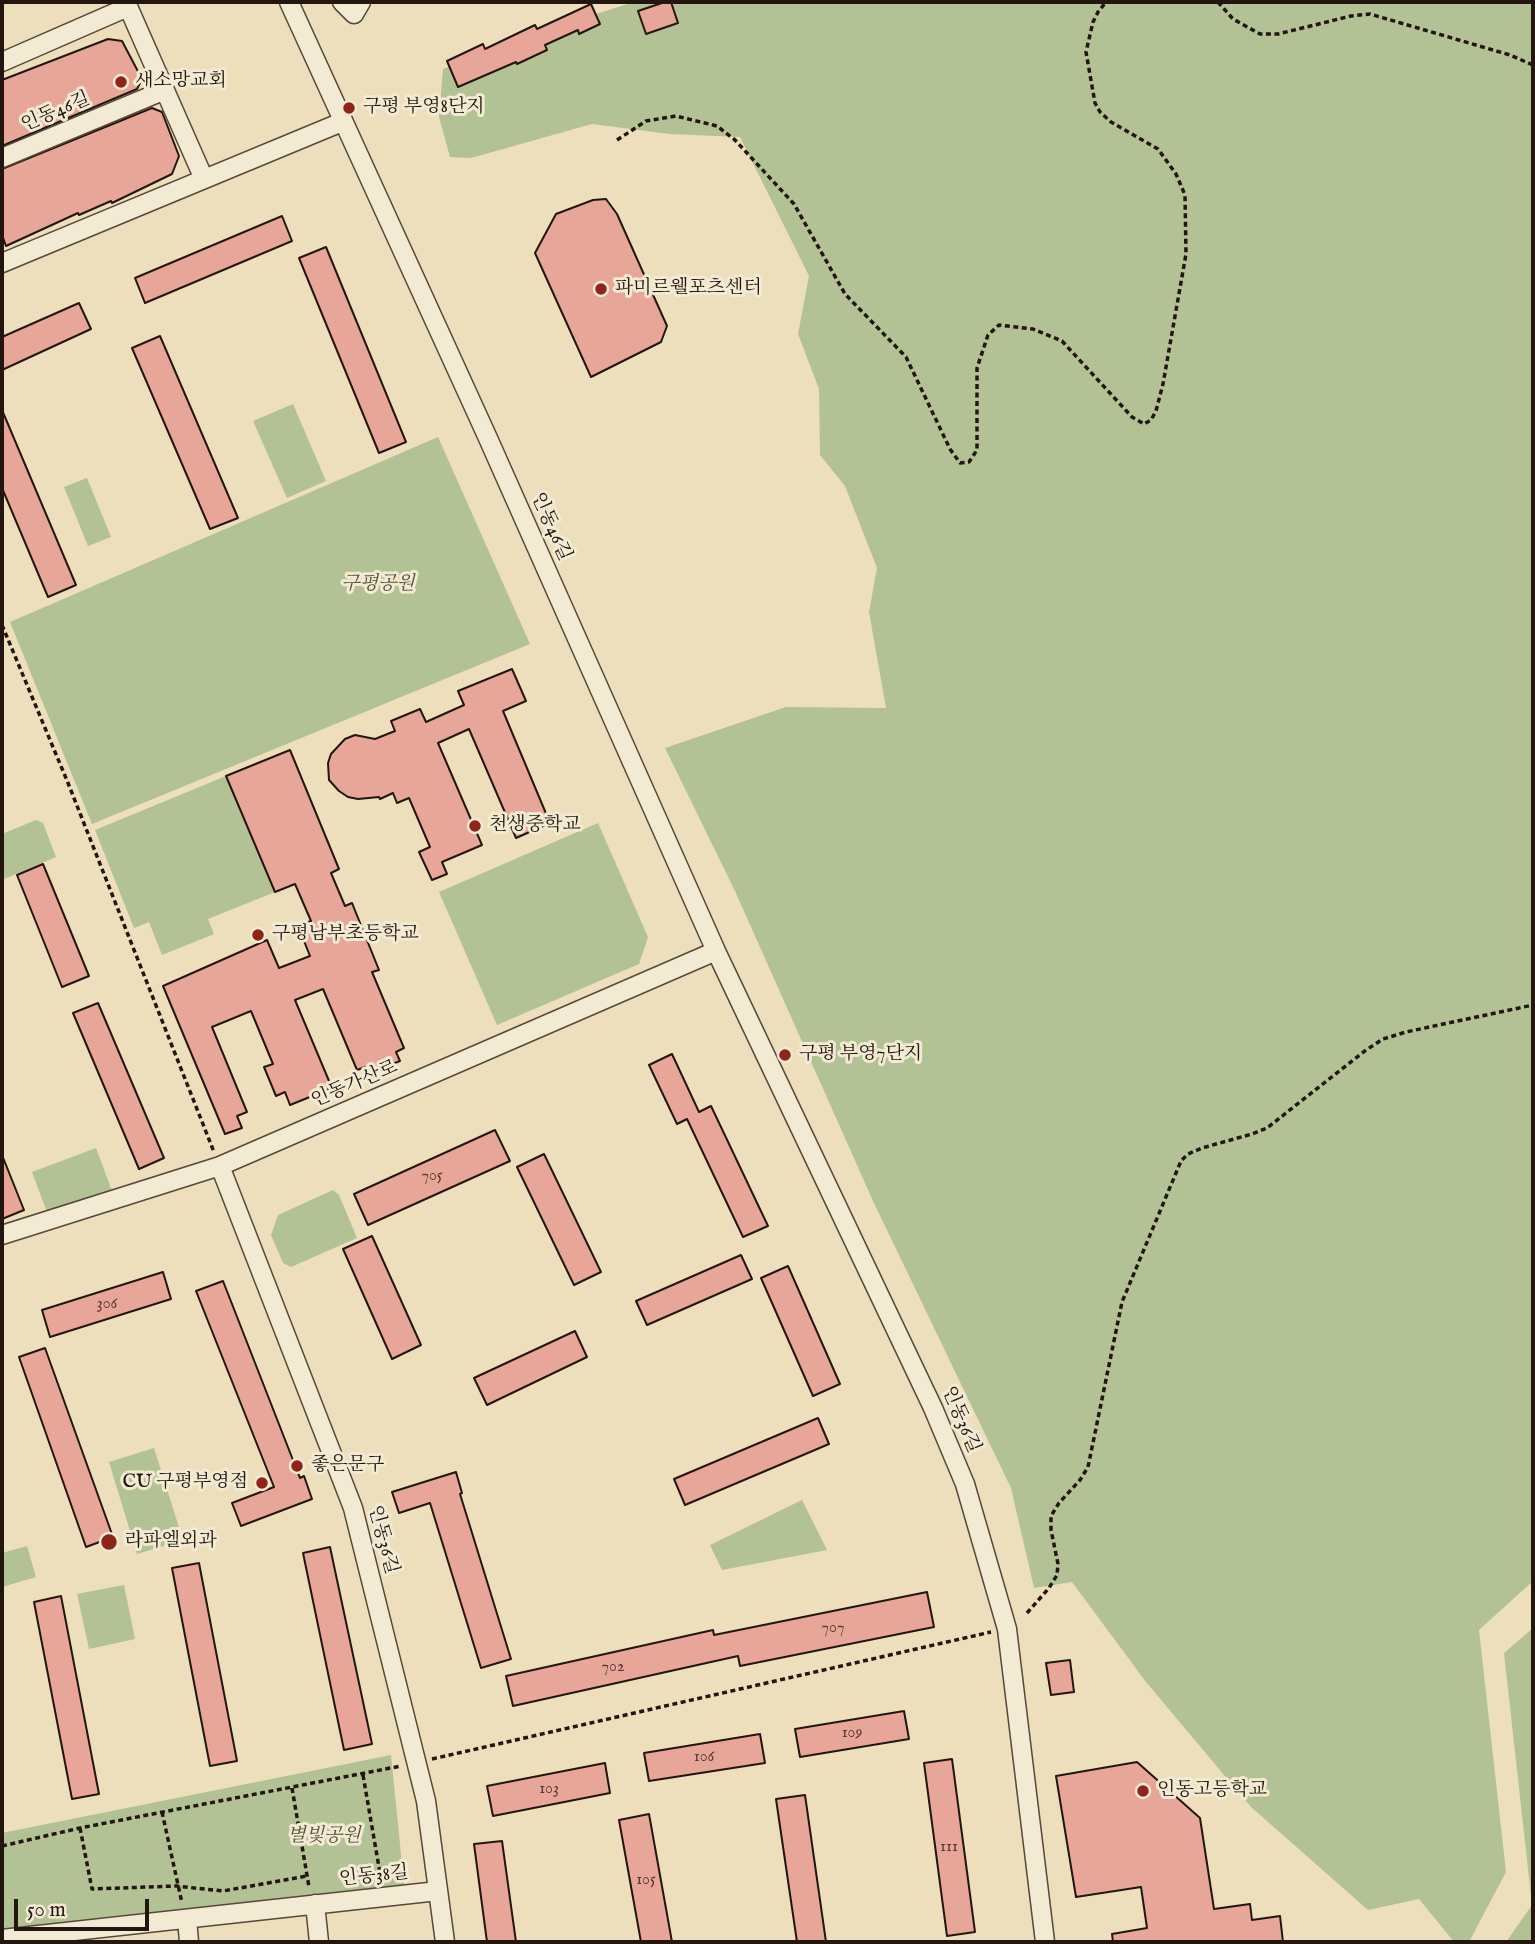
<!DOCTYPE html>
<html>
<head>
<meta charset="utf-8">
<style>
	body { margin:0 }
	#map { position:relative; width:1535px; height:1944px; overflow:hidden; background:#eddebc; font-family:"IM FELL English",serif }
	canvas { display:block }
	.frame { position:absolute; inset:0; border:4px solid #231610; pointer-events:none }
	.scale { position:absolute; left:14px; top:1899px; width:135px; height:32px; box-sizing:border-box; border:4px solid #231610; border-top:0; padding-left:9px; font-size:21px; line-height:24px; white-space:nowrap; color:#231610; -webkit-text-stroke:5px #f3ead3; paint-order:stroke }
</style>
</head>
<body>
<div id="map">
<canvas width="1535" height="1944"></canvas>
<div class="frame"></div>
<div class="scale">50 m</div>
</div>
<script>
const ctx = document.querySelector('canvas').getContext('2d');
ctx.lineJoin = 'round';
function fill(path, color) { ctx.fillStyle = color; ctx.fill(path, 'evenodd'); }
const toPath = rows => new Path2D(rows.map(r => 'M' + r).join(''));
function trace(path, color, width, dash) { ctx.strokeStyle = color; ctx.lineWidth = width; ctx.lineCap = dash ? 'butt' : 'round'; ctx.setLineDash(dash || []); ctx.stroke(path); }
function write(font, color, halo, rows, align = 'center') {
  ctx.font = font + ' "IM FELL English","Noto Serif KR",serif'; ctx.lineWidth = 6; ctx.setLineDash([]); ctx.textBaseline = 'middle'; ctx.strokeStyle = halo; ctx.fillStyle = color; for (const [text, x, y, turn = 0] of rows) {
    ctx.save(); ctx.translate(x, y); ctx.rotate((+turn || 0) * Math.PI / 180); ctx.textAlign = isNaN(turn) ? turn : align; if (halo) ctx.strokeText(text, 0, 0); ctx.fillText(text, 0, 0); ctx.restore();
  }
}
fill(toPath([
	[634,2,1533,2,1533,1581,1479,1630,1506,1872,1469,1942,1454,1942,1419,1899,1368,1910,1251,1807,1146,1682,1072,1582,1034,1588,1011,1488,873,1201,735,891,665,748,786,707,886,708,869,612,877,568,845,486,820,455,819,389,798,334,809,276,740,137,670,134,592,124,471,158,450,157,439,117,443,69,558,26],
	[293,404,326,481,287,498,253,421],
	[438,437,530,644,92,824,10,622],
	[87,478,111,537,88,546,64,487],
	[226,776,275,892,208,919,214,934,162,955,149,922,134,928,95,830],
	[36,820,43,823,56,857,2,880,2,834],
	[598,823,648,937,639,964,497,1025,439,892],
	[96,1148,112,1191,48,1215,32,1172],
	[333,1190,339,1195,357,1238,291,1267,283,1263,271,1235,278,1215],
	[154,1448,183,1540,137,1554,109,1462],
	[802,1500,827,1550,722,1570,710,1545],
	[27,1546,36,1577,2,1587,2,1553],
	[124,1585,135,1639,89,1649,77,1594],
	[1533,1628,1533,1942,1506,1942,1532,1905,1504,1653],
	[391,1755,405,1894,2,1942,2,1833]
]), '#b3c294');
const building = toPath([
	[665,2,671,2,678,23,646,34,638,11,665,2],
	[591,4,600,24,579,34,578,30,545,45,547,50,517,64,516,62,458,87,447,61,483,44,485,49,535,25,537,29,591,4],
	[108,39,122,41,142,79,137,89,2,146,2,80,108,39],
	[152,108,162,112,179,156,172,174,112,203,111,201,79,215,78,213,6,246,2,235,2,169,152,108],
	[606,199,617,214,667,326,661,342,591,377,535,253,556,214,593,200,606,199],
	[282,216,292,241,145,303,135,278,282,216],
	[326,247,406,442,379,453,299,258,326,247],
	[79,303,91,329,2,370,2,337,79,303],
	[160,336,238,518,210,529,132,348,160,336],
	[2,410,76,585,48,597,2,488,2,410],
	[512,669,526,701,503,711,550,823,516,838,469,729,438,743,482,845,442,862,447,874,432,880,419,852,430,847,409,798,397,803,393,793,380,799,379,797,358,799,348,797,339,791,329,780,328,763,331,754,345,739,355,735,375,739,395,731,391,721,420,709,426,722,464,705,458,691,512,669],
	[290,750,339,869,331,873,345,906,352,903,379,970,372,972,404,1048,396,1052,400,1061,367,1074,365,1067,357,1070,323,989,295,1000,332,1088,290,1105,285,1092,276,1096,264,1067,273,1064,251,1011,212,1027,247,1112,237,1116,242,1128,225,1134,163,986,267,940,279,968,310,956,298,926,311,921,295,884,275,892,226,776,290,750],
	[43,864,89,976,62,987,17,875,43,864],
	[98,1003,164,1158,139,1169,73,1013,98,1003],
	[672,1054,699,1112,711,1106,768,1226,743,1237,687,1119,677,1124,649,1065,672,1054],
	[495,1130,510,1161,368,1225,354,1194,495,1130],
	[544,1154,601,1272,574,1285,517,1167,544,1154],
	[2,1155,24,1210,2,1219,2,1155],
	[372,1236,421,1345,392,1359,343,1249,372,1236],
	[741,1255,752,1279,647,1325,636,1301,741,1255],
	[788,1266,840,1384,813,1396,761,1278,788,1266],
	[163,1272,171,1299,50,1337,42,1310,163,1272],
	[223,1281,300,1478,304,1476,312,1499,241,1526,232,1503,274,1487,196,1291,223,1281],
	[575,1331,587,1357,487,1405,474,1378,575,1331],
	[45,1348,113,1537,86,1547,19,1357,45,1348],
	[818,1418,829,1444,685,1505,674,1479,818,1418],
	[456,1472,462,1493,460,1494,511,1659,481,1668,430,1503,399,1513,392,1492,456,1472],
	[330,1547,372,1744,344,1750,303,1553,330,1547],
	[199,1563,237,1761,210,1766,172,1568,199,1563],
	[927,1592,934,1627,740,1666,738,1656,513,1706,506,1676,713,1630,714,1635,927,1592],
	[61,1596,99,1794,72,1799,34,1602,61,1596],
	[1070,1660,1074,1692,1051,1695,1046,1663,1070,1660],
	[904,1711,909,1739,800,1757,795,1729,904,1711],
	[760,1734,765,1763,649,1781,644,1753,760,1734],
	[952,1759,975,1932,947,1936,924,1763,952,1759],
	[1137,1762,1200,1818,1214,1909,1250,1904,1252,1920,1280,1916,1283,1942,1113,1942,1112,1934,1147,1928,1141,1887,1076,1897,1056,1776,1137,1762],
	[605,1763,610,1793,493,1816,487,1786,605,1763],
	[805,1795,826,1942,797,1942,776,1799,805,1795],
	[649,1814,672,1942,641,1942,619,1820,649,1814],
	[502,1841,516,1942,487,1942,474,1844,502,1841]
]);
fill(building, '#e7a697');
trace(building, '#231610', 2);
const minor = toPath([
	[126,2,204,179],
	[289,2,487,436,716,951,933,1408,965,1484,1007,1629,1045,1942],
	[342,2,354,14,361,2],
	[2,62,128,7],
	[2,158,165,90],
	[2,263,342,122],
	[220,1166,353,1508,426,1801,445,1942],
	[2,1235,220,1166,716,951],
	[315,1904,319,1942],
	[187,1919,189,1942],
	[2,1939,438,1891]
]);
trace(minor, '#56483b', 21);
trace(toPath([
	[1218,2,1233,19,1260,34,1278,34,1351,16,1370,14,1510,55,1533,65],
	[617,140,646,121,676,116,717,126,735,140,794,204,845,294,906,357,950,449,960,463,969,462,977,450,977,368,988,335,999,325,1033,329,1062,341,1132,417,1144,424,1151,420,1156,411,1163,384,1186,254,1185,195,1176,174,1158,149,1111,122,1100,112,1095,103,1086,52,1093,22,1098,12,1106,2],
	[2,625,68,783,214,1152],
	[1027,1613,1049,1588,1057,1575,1058,1564,1051,1530,1051,1516,1059,1503,1080,1480,1088,1467,1122,1302,1181,1161,1188,1154,1202,1148,1252,1134,1267,1128,1366,1050,1383,1039,1406,1032,1533,1005],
	[432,1759,991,1632],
	[363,1775,380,1873,373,1880],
	[292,1788,309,1887],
	[162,1812,182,1903],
	[80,1828,92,1889,176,1886,223,1891,307,1876],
	[2,1846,80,1828,401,1766]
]), '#231610', 3.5, [5, 3.5]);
trace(minor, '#f3ead3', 18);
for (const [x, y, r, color] of [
	[121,82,7,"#8f2418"],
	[349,108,7,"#8f2418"],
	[601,289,7,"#8f2418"],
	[475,826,7,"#8f2418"],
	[258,935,7,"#8f2418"],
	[785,1055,7,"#8f2418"],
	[297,1466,7,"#8f2418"],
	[262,1483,7,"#8f2418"],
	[109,1542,9,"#8f2418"],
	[1143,1791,7,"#8f2418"]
]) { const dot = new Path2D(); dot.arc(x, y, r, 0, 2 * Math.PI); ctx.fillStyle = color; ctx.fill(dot); trace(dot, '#f3ead3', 2.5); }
write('16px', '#543a32', null, [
	["705",432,1177],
	["306",107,1305],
	["707",833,1629],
	["702",613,1668],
	["109",852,1734],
	["106",704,1758],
	["103",549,1790],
	["111",949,1848],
	["105",646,1881]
]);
write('19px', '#231610', '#f3ead3', [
	["새소망교회",135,82],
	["구평 부영8단지",363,108],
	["파미르웰포츠센터",615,289],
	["천생중학교",489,826],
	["구평남부초등학교",272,935],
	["구평 부영7단지",799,1055],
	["좋은문구",311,1466],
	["CU 구평부영점",248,1483,"right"],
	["라파엘외과",125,1542],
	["인동고등학교",1157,1791]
], 'left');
write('19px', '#231610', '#f3ead3', [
	["인동46길",56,113,-23],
	["인동46길",550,527,66],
	["인동가산로",355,1085,-23],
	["인동36길",960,1420,67],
	["인동36길",382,1540,75],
	["인동38길",374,1877,-6]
]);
write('italic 19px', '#55523e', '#f3ead3', [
	["구평공원",378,585],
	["별빛공원",324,1837]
]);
</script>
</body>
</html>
